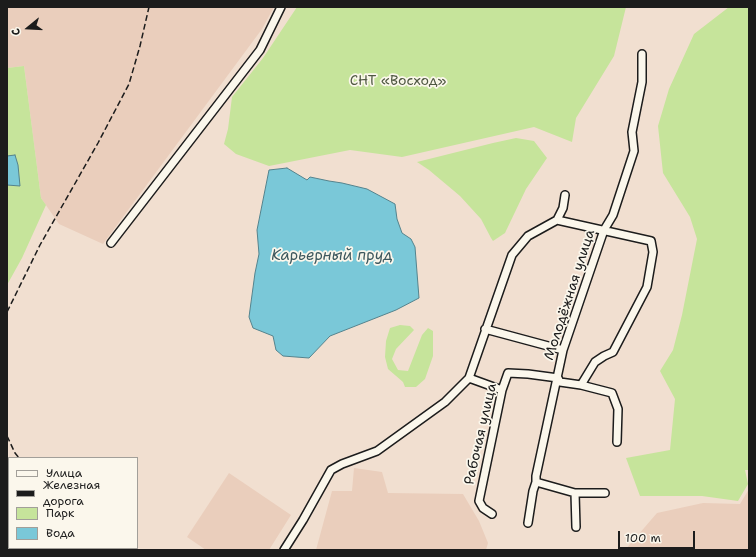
<!DOCTYPE html>
<html>
<head>
<meta charset="utf-8">
<style>
	body { margin:0 }
	#map { position:relative; width:756px; height:557px; overflow:hidden; background:#f1dfd0; font-family:"Shantell Sans",sans-serif }
	canvas { display:block }
	.frame { position:absolute; inset:0; border:8px solid #1c1c1c; pointer-events:none }
	.legend { position:absolute; left:8px; top:457px; width:130px; height:92px; box-sizing:border-box; background:#fbf7ec; border:1px solid #a29f99; margin:0; padding:5px 7px; list-style:none; font-size:12px; color:#1c1c1c }
	.legend li { display:flex; align-items:center; gap:8px; height:20px }
	.legend b { width:20px; border:1px solid #a29f99 }
	.north { position:absolute; left:8px; top:8px; width:40px; height:40px; -webkit-text-stroke:3px #fbf7ec; paint-order:stroke; rotate:252deg; font-size:11px; font-weight:700; line-height:16px; text-align:center; color:#1c1c1c }
	.north::after { content:''; display:block; margin:auto; width:14px; height:18px; background:#1c1c1c; clip-path:polygon(50% 0,100% 100%,50% 72%,0 100%) }
	.scale { position:absolute; left:618px; top:531px; width:77px; height:18px; box-sizing:border-box; border:2px solid #1c1c1c; border-top:0; padding-left:5px; font-size:12px; line-height:14px; white-space:nowrap; color:#1c1c1c; -webkit-text-stroke:3px #fbf7ec; paint-order:stroke }
</style>
</head>
<body>
<div id="map">
<canvas width="756" height="557"></canvas>
<div class="frame"></div>
<ul class="legend">
<li><b style="height:5px;background:#fbf7ec"></b>Улица</li>
<li><b style="height:5px;background:#1c1c1c"></b>Железная дорога</li>
<li><b style="height:11px;background:#c6e49b"></b>Парк</li>
<li><b style="height:11px;background:#7ac8d8"></b>Вода</li>
</ul>
<div class="north">С</div>
<div class="scale">100 m</div>
</div>
<script>
const ctx = document.querySelector('canvas').getContext('2d');
ctx.lineJoin = 'round';
function fill(path, color) { ctx.fillStyle = color; ctx.fill(path, 'evenodd'); }
const toPath = rows => new Path2D(rows.map(r => 'M' + r).join(''));
function trace(path, color, width, dash) { ctx.strokeStyle = color; ctx.lineWidth = width; ctx.lineCap = dash ? 'butt' : 'round'; ctx.setLineDash(dash || []); ctx.stroke(path); }
function write(font, color, halo, rows, align = 'center') {
  ctx.font = font + ' "Shantell Sans",sans-serif'; ctx.lineWidth = 3.5; ctx.setLineDash([]); ctx.textBaseline = 'middle'; ctx.strokeStyle = halo; ctx.fillStyle = color; for (const [text, x, y, turn = 0] of rows) {
    ctx.save(); ctx.translate(x, y); ctx.rotate((+turn || 0) * Math.PI / 180); ctx.textAlign = isNaN(turn) ? turn : align; if (halo) ctx.strokeText(text, 0, 0); ctx.fillText(text, 0, 0); ctx.restore();
  }
}
fill(toPath([
	[7,7,274,7,262,29,103,244,59,224,41,198,24,66,7,68],
	[354,468,382,472,388,493,463,494,479,521,488,543,486,550,316,550,332,491,352,491],
	[229,473,291,515,269,550,206,550,187,537],
	[749,489,749,550,625,550,657,513,703,503,740,504]
]), '#eacebc');
fill(toPath([
	[297,7,626,7,614,56,576,118,572,142,534,127,402,157,350,150,269,166,236,154,224,144,228,129,232,97,263,58],
	[729,7,749,7,749,470,745,470,748,484,738,501,702,496,640,496,626,458,670,450,675,399,660,371,673,350,682,315,697,239,690,217,663,173,658,126,669,89,694,34],
	[24,66,41,198,46,205,22,258,7,285,7,68],
	[516,138,534,141,547,158,526,189,505,233,493,241,491,238,481,219,460,196,429,170,417,162,493,143],
	[400,325,410,326,414,330,396,349,392,359,398,370,408,371,422,335,428,328,433,331,433,356,425,379,416,387,405,387,403,382,388,369,385,357,386,341,390,328]
]), '#c6e49b');
const water = toPath([
	[15,155,18,165,20,186,7,185,7,156,15,155],
	[287,168,307,180,310,177,329,181,342,183,367,189,395,204,397,219,402,233,411,239,415,247,419,298,396,310,330,336,309,358,283,356,276,350,273,336,253,328,249,317,255,273,259,254,257,230,269,170,287,168]
]);
fill(water, '#7ac8d8');
trace(water, '#54838d', 1);
const minor = toPath([
	[557,220,651,241,653,252,647,287,613,352,604,356,595,362,581,385],
	[111,243,260,50,281,7],
	[485,329,563,350],
	[469,378,502,390],
	[536,482,575,493,605,493],
	[575,493,576,527],
	[492,514,483,508,479,501,502,390,508,373,528,374,558,378,560,382,581,385,612,393,618,409,617,442],
	[528,523,533,491,536,482,536,476,563,350,604,230,613,215,634,151,632,132,642,82,642,54],
	[7,546,9,543],
	[53,548,55,550],
	[284,550,303,520,331,470,342,464,377,451,445,402,469,378,512,255,528,236,557,220,563,208,565,195]
]);
trace(minor, '#1c1c1c', 10);
trace(minor, '#fbf7ec', 7);
trace(toPath([
	[7,312,40,245,98,143,129,84,140,46,149,7],
	[7,436,15,453,19,458],
	[7,458,9,460],
	[115,548,118,550]
]), '#1c1c1c', 1.5, [6, 3]);
write('14px', '#4f5842', '#fbf7ec', [
	["СНТ «Восход»",398,81]
]);
write('14px', '#1c1c1c', '#fbf7ec', [
	["Молодёжная улица",570,295,-72],
	["Рабочая улица",481,434,-77]
]);
write('italic 15px', '#3d585e', '#fbf7ec', [
	["Карьерный пруд",332,256]
]);
</script>
</body>
</html>
